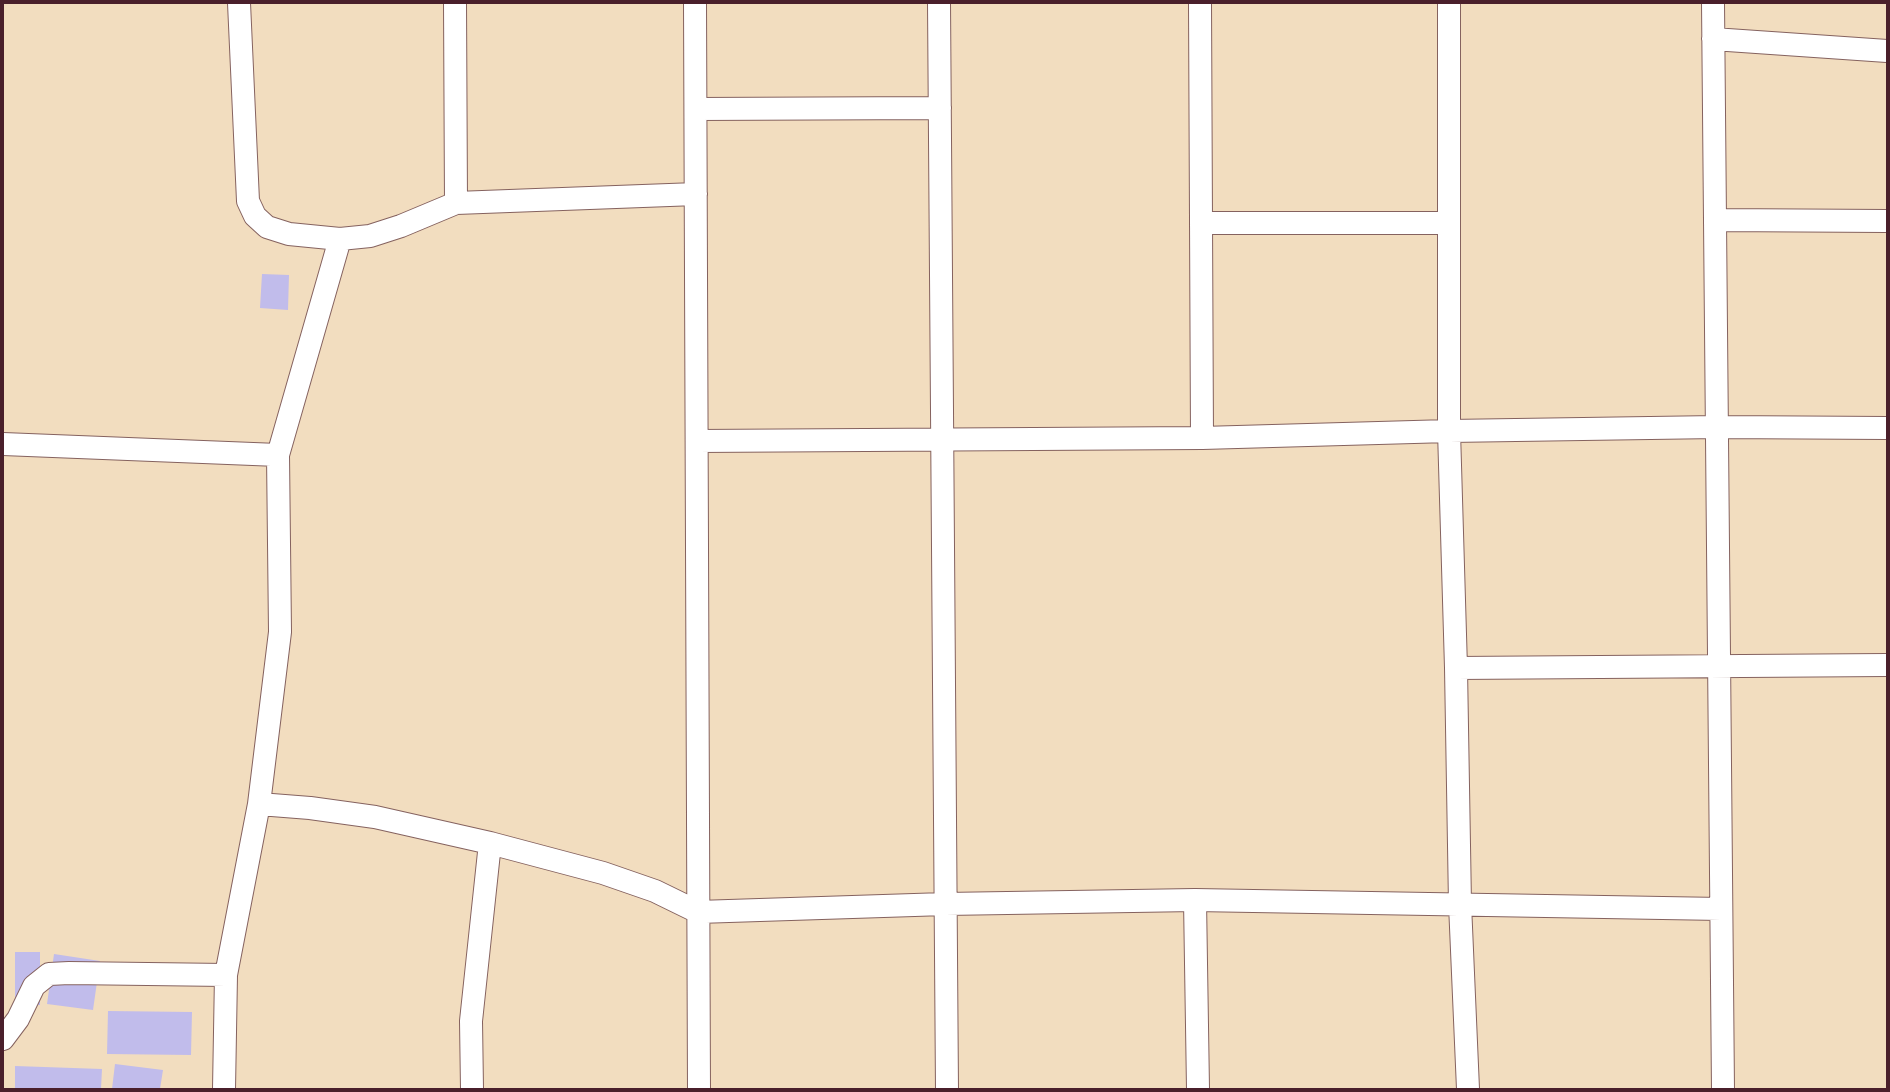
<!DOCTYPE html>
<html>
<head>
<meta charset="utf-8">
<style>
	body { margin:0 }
	#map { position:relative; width:1890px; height:1092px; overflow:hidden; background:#f2ddbf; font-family:"Shantell Sans",sans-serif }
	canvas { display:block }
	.frame { position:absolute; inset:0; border:4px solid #4a1f2b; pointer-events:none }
</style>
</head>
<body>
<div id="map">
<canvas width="1890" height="1092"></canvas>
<div class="frame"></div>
</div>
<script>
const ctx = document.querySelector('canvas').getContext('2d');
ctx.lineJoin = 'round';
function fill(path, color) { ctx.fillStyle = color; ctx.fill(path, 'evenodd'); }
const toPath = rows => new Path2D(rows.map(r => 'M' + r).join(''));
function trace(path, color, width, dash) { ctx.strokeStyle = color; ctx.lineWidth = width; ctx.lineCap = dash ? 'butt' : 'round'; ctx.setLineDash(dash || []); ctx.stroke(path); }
fill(toPath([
	[262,274,289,275,288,310,260,308],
	[15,952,40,952,40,1005,15,1006],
	[54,954,100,961,93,1010,47,1004],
	[108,1011,192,1012,191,1055,107,1054],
	[115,1064,163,1070,160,1089,112,1089],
	[15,1066,102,1069,101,1089,15,1089]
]), '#c1bceb');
const street = toPath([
	[239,3,248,201,255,216,267,227,289,234,340,239,370,236,401,226,456,203,696,194],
	[455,3,456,203],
	[695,3,699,1089],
	[939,3,947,1089],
	[1200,3,1202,438],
	[1449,3,1449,431,1456,668,1460,904,1468,1089],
	[1713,3,1723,1089],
	[1713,39,1887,51],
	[696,109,940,108],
	[1715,220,1887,221],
	[1201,223,1448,223],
	[697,441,1202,438,1449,431,1717,427,1887,428],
	[3,444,278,455],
	[1456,668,1887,665],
	[259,804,310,808,375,817,490,843,603,873,655,891,698,912,945,904,1195,900,1721,909],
	[1195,900,1198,1089],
	[3,1039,18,1019,34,986,49,974,69,973,226,975],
	[224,1089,226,975,259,804,280,632,278,455,340,239],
	[472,1089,471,1021,490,843]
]);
trace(street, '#85625f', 24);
trace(street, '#fff', 22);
</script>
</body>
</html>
